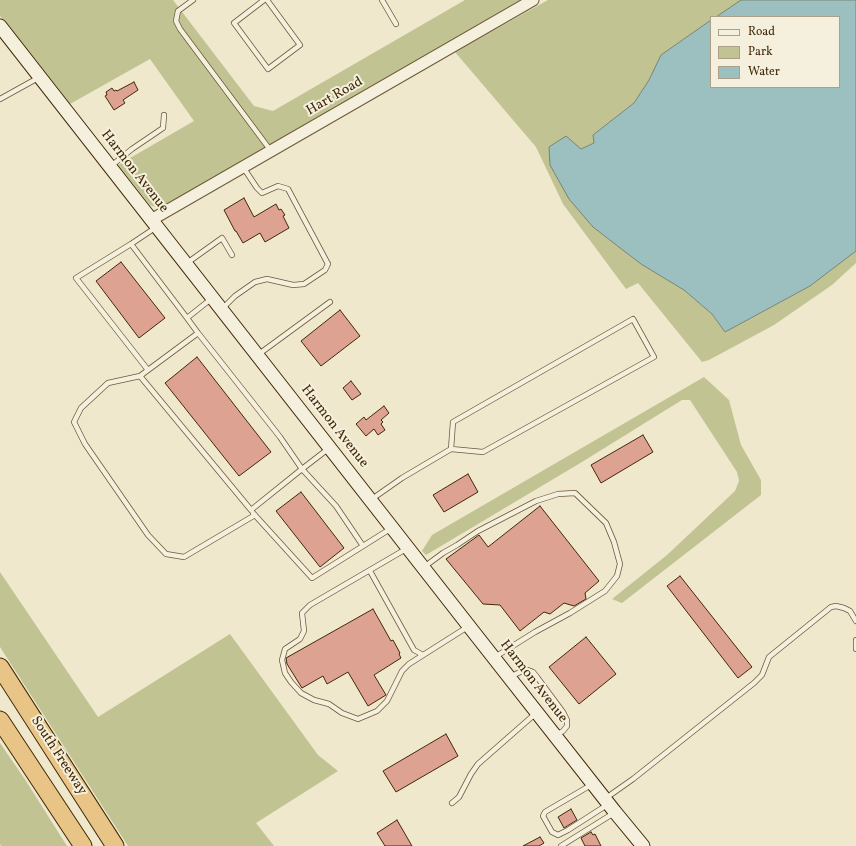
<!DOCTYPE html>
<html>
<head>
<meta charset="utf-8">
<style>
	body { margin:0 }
	#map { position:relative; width:856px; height:846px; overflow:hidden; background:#efe8cc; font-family:Vollkorn,serif }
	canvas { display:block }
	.legend { position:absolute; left:710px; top:16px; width:130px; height:72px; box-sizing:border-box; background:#f5f0de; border:1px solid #ada088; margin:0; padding:5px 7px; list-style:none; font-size:12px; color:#422807 }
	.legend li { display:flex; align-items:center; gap:8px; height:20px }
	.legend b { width:20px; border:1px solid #ada088 }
</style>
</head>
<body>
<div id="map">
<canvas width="856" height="846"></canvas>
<ul class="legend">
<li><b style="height:5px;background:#f5f0de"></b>Road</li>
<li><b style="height:11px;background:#c1c492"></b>Park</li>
<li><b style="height:11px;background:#9cbfbf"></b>Water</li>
</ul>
</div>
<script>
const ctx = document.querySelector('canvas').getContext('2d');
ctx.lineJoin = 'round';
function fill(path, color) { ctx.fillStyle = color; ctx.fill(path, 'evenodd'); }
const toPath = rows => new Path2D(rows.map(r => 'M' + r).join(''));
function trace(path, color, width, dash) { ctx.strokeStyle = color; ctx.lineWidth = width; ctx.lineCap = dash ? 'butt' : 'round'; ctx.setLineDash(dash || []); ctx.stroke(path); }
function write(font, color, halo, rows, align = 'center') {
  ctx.font = font + ' Vollkorn,serif'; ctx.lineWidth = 4; ctx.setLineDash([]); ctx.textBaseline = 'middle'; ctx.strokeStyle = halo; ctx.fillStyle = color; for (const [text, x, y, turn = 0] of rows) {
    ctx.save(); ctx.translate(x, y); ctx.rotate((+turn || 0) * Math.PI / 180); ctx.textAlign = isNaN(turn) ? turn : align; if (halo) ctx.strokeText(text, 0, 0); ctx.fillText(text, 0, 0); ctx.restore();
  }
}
fill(toPath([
	[0,0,173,0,254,106,273,111,465,0,522,0,167,206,158,208,150,205,118,165,194,121,150,59,70,104,0,16],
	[548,0,741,0,716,17,711,17,711,20,661,55,649,80,634,103,593,135,594,143,581,149,593,227,641,264,684,290,712,314,725,332,810,286,856,251,856,263,832,285,774,325,709,360,702,362,638,283,626,289,563,204,536,147,455,52],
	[704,377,729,400,741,445,761,480,761,495,622,603,612,599,667,555,735,491,739,481,737,472,690,400,682,400,582,462,426,555,422,551,432,535],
	[0,572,98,717,230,634,318,755,338,771,256,823,274,846,128,846,0,647],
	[0,743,26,781,67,846,1,846,0,844]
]), '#c1c492');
const water = toPath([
	[741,0,856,0,856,251,810,286,725,332,712,314,684,290,641,264,593,227,569,199,550,165,549,147,566,136,581,149,594,143,593,135,634,103,649,80,661,55,711,20,711,87,839,87,839,17,716,17,741,0]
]);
fill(water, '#9cbfbf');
trace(water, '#788375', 1);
const building = toPath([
	[134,82,138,90,123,100,125,103,114,110,105,96,107,95,106,92,112,88,114,91,116,90,117,91,134,82],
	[244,198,254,217,276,204,279,210,281,209,285,215,283,216,289,228,265,242,260,233,243,243,236,231,235,231,224,210,244,198],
	[121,262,165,318,139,338,96,281,121,262],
	[340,310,360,336,321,366,301,341,340,310],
	[197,357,271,452,239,476,165,383,197,357],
	[351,381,361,394,352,400,343,388,351,381],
	[384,406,389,413,381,420,383,422,381,424,385,430,378,435,374,429,366,436,356,424,364,417,366,420,384,406],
	[643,435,653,452,601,483,591,465,643,435],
	[468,474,478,492,444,512,433,495,468,474],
	[301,492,344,548,320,567,276,511,301,492],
	[540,506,599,581,585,593,586,599,574,606,564,603,550,614,544,612,520,631,500,605,483,604,446,559,479,535,488,547,540,506],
	[680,576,752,667,738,678,667,586,680,576],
	[373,609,391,641,393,640,400,653,399,654,401,658,374,675,386,695,368,706,348,672,327,684,323,676,302,688,287,664,286,658,373,609],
	[586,637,616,674,579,704,549,667,586,637],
	[446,734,458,756,396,792,383,771,446,734],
	[571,809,577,820,564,828,558,817,571,809],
	[397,820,412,846,385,846,377,833,397,820],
	[591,832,593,835,595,834,601,846,585,846,581,838,591,832],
	[540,837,544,843,539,846,523,846,540,837]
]);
fill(building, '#dda292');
trace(building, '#422807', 1);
const service = toPath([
	[193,0,178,11,176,21,180,29,271,151],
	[264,0,234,23,268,69,300,45,267,0],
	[382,0,396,24],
	[0,99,38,78],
	[111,166,132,149,163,128,164,115],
	[155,228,131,244,187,318,211,299],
	[131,244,76,278,148,370],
	[187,263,222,238,232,255],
	[223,308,235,296,255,282,267,279,293,285,304,284,325,270,328,264,288,189,278,186,262,193,257,188,243,167],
	[187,318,198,333],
	[259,354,330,302],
	[140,376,108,383,81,408,74,422,85,444,148,535,166,554,184,557,255,515],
	[328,449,302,469,251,510,140,376,198,333,280,437,302,469,336,506,363,546,390,529],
	[372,499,402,478,451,449,453,422,633,319,654,357,483,452,451,449],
	[253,513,312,578,363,546],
	[406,549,310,605,302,613,304,631,300,639,285,649,282,660,285,673,291,682,301,693,314,700,329,704,342,713,358,719,377,711,387,701,402,671,409,664,469,626],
	[424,567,443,553,457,545,478,531,536,501,558,494,575,493,606,523,614,542,620,564,617,576,605,591,570,613,535,632,495,657],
	[370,571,414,650,423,655],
	[856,640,856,649],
	[510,677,522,671,528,670,533,672,537,677,563,712,567,720,567,726,563,731,556,735],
	[591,785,545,812,543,816,552,832,558,835,568,830,607,805],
	[606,798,633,779,754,683,762,675,769,657,831,607,836,606,844,608,850,611,856,621],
	[452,803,459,797,471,774,478,764,535,714],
	[561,846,614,813]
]);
const tertiary = toPath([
	[151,220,533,0]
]);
const secondary = toPath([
	[0,26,472,630,615,812,643,846]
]);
const motorway = toPath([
	[0,667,115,846],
	[0,720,83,846]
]);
trace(service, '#6d5838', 6);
trace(tertiary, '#6d5838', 13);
trace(secondary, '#422807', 15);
trace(motorway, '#422807', 19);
trace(service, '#f5f0de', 4.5);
trace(tertiary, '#f5f0de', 11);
trace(secondary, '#f5f0de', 13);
trace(motorway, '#e8c486', 17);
write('14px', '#422807', '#f5f0de', [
	["Hart Road",335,97,-30],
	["Harmon Avenue",134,172,52],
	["Harmon Avenue",334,427,52],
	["Harmon Avenue",533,682,52],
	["South Freeway",58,756,57]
]);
</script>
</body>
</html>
